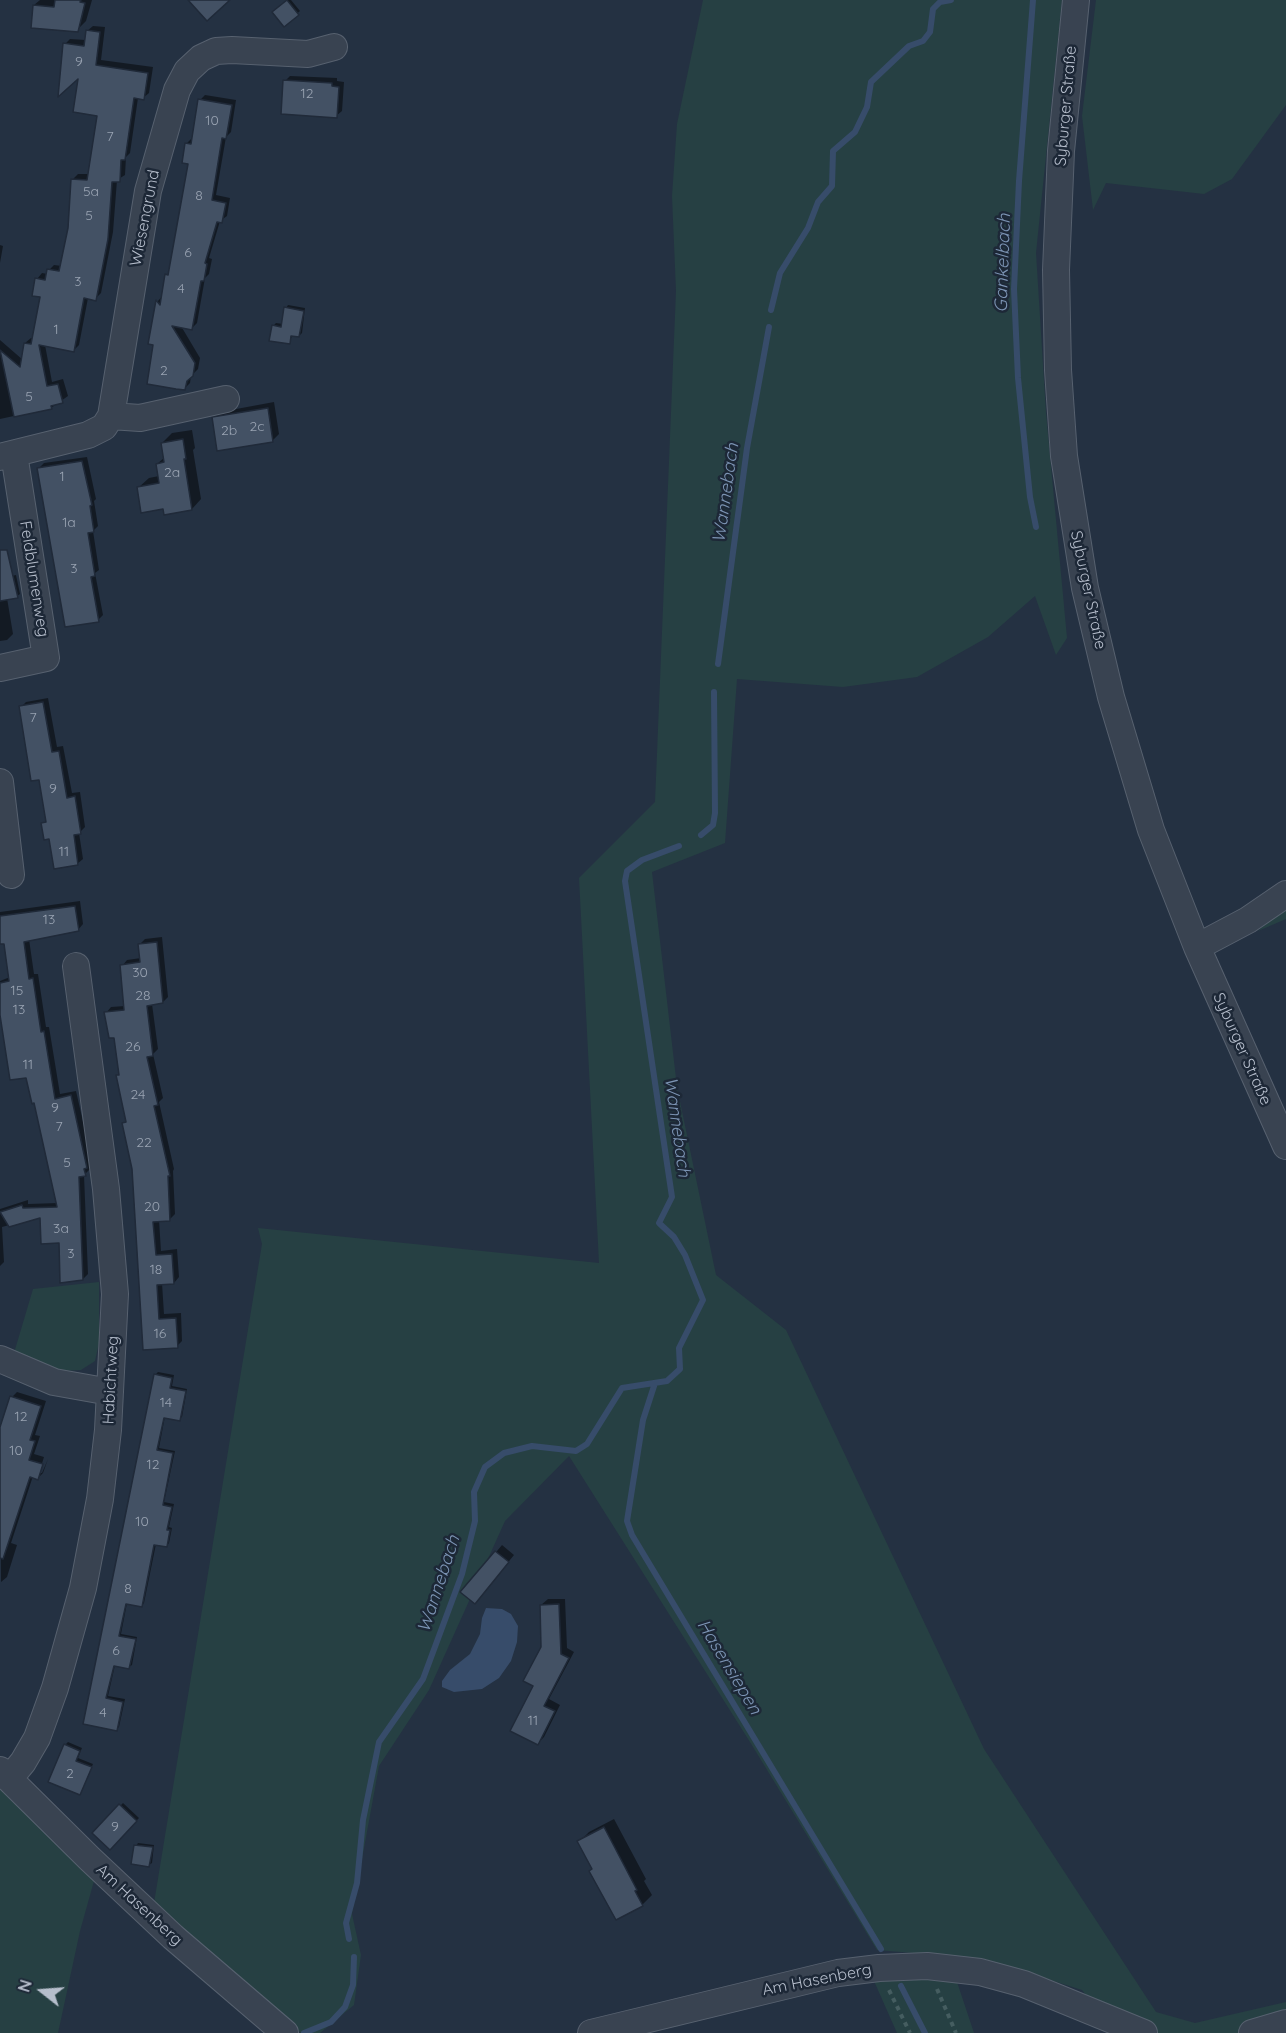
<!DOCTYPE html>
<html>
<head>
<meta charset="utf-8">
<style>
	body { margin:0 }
	#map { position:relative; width:1286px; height:2033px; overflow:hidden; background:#243142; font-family:Quicksand,sans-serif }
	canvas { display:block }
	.north { position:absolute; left:12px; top:1961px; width:60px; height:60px; -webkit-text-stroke:4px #1d2837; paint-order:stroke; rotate:287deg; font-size:16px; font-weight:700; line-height:24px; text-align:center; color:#b6becc }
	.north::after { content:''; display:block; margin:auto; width:21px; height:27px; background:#b6becc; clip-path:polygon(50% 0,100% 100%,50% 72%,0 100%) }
</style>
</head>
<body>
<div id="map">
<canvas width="1286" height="2033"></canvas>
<div class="north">N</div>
</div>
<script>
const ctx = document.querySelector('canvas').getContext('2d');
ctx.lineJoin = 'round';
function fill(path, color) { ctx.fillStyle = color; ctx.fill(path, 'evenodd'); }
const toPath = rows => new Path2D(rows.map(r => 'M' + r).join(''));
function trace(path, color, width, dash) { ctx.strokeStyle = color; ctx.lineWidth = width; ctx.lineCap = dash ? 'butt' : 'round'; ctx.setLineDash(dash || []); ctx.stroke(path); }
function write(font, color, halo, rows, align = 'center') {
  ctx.font = font + ' Quicksand,sans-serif'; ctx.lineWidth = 5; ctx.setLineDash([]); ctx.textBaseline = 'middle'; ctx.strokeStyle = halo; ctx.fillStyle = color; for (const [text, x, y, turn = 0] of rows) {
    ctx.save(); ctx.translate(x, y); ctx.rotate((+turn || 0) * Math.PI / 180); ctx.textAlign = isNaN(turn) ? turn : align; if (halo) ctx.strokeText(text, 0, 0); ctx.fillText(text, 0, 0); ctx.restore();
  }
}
fill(toPath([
	[703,0,1062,0,1036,253,1046,413,1067,638,1056,655,1035,596,988,637,917,677,843,687,737,679,725,843,652,872,677,1087,716,1275,786,1330,984,1749,1156,2012,1195,2023,1286,2002,1286,2033,1114,2033,1082,1990,984,1959,877,1950,750,1742,569,1456,505,1521,429,1690,379,1766,352,1914,361,1955,354,2005,320,2033,301,2033,161,1912,116,1901,94,1881,80,1931,58,2033,0,2033,0,1787,154,1903,262,1244,258,1228,599,1263,579,878,655,802,676,291,672,196,677,124],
	[1096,0,1286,0,1286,105,1232,179,1204,194,1106,183,1093,210,1082,116],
	[1286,906,1286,919,1258,931],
	[99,1282,99,1343,95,1361,81,1370,62,1371,14,1353,33,1289],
	[956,1979,974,2033,897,2033,874,1981]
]), '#264043');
fill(toPath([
	[486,1608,502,1609,511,1614,518,1626,517,1642,511,1661,499,1678,482,1689,454,1692,442,1687,442,1681,450,1670,470,1654,480,1634,482,1618]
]), '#374c6a');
fill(toPath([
	[40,0,92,0,86,21,77,30,34,5],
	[288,0,291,0,300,11,284,25,274,12],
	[93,26,105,27,101,60,153,67,149,93,143,98,138,98,130,153,126,157,125,175,117,180,113,232,101,293,95,299,88,298,79,345,74,350,45,345,52,382,63,379,68,396,51,408,0,419,0,340,23,360,25,343,31,338,33,338,41,296,37,279,42,273,48,274,49,270,54,265,62,266,70,228,73,179,78,174,89,174,98,115,65,44,70,39,86,40,87,31],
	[290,76,337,78,337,81,344,82,342,111,336,116,285,81],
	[205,95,236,100,231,132,226,137,216,195,230,198,227,216,220,221,209,258,212,259,209,274,205,278,197,323,192,328,181,326,200,358,198,369,191,376,190,383,185,388,155,344,150,343,158,301,163,295,167,275,171,271,190,163,187,143,192,138,200,100],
	[0,245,3,246,0,263],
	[288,305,305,308,302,333,299,336,293,334,289,343,273,326,276,323,283,324,286,308],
	[274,402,279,434,272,441,214,418,220,412],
	[192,430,195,448,193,450,201,499,192,509,164,507,139,487,149,478,159,476,157,464,165,457,162,443,172,433],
	[87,457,96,499,94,501,98,526,93,531,99,570,95,573,103,615,98,620,39,468,44,463],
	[0,566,7,577,16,575,20,594,17,596,7,598,13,634,7,640,0,641],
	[48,698,57,747,63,746,72,793,80,792,85,827,79,833,83,859,77,864,50,837,43,824,47,820,40,778,21,707,26,702],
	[80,901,83,924,78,930,29,939,34,974,38,974,46,1027,49,1027,60,1094,76,1091,92,1161,89,1164,90,1169,84,1175,88,1274,83,1279,61,1242,42,1216,2,1227,4,1262,0,1266,0,1209,28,1200,28,1204,58,1203,36,1102,0,1003,0,981,10,977,5,942,0,943,0,912],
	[162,937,168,997,163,1002,152,1004,158,1049,153,1054,163,1098,159,1102,174,1169,173,1171,175,1214,170,1219,159,1220,161,1251,177,1249,179,1277,174,1283,162,1283,164,1314,181,1313,182,1341,177,1346,145,1348,134,1169,124,1123,127,1120,118,1076,120,1073,115,1036,106,1013,111,1007,125,1006,122,966,127,960,141,958,139,945,145,939],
	[158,1372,174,1375,172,1386,187,1389,182,1417,179,1419,165,1416,159,1448,175,1451,164,1502,174,1504,169,1527,172,1528,169,1543,167,1546,156,1544,144,1603,142,1606,127,1603,121,1634,137,1637,132,1665,129,1667,115,1665,108,1696,125,1699,119,1727,116,1730,84,1723,155,1375],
	[17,1392,46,1401,35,1435,40,1436,34,1454,44,1457,39,1473,42,1473,48,1459,43,1473,38,1478,33,1476,11,1543,17,1545,7,1577,1,1582,0,1446,12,1397],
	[502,1545,514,1555,481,1596,463,1592],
	[548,1599,565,1599,567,1648,574,1652,549,1699,560,1705,544,1737,538,1743,535,1686,542,1648,541,1605],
	[68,1742,82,1748,78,1758,93,1764,80,1793,65,1745],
	[123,1803,139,1818,113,1845,94,1833],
	[614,1819,646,1879,644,1881,652,1895,642,1905,593,1868,579,1842,589,1832],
	[138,1843,154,1845,152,1863,149,1865,136,1846]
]), '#0007');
trace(toPath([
	[1033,0,1019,181,1014,289,1018,378,1030,497,1036,527],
	[771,310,780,273,808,228,818,202,832,186,833,151,855,132,867,107,871,82,909,46,923,41,930,32,933,9,940,2,951,0],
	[718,664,747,448,769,327],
	[701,835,713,825,715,813,714,692],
	[655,1383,643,1420,627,1521,632,1535,881,1949],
	[349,1939,346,1923,357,1883,363,1820,379,1742,423,1679,462,1574,475,1521,474,1492,485,1467,504,1453,532,1446,576,1451,587,1444,622,1388,667,1381,680,1369,679,1348,703,1300,685,1255,674,1237,659,1223,672,1197,625,881,627,871,642,860,679,846],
	[901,1986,925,2033],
	[304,2033,331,2022,345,2007,353,1985,354,1957]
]), '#374c6a', 6);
const building = toPath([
	[55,0,81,0,80,2,85,3,78,32,31,28,33,5,54,7,55,0],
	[188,0,230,0,207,21,188,0],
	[287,0,299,15,284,27,272,12,287,0],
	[86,30,100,32,96,65,148,73,144,100,134,98,125,160,121,160,120,182,112,182,108,239,96,301,84,298,74,352,39,345,47,386,58,384,63,403,51,406,52,409,14,417,0,350,20,367,24,343,31,344,40,297,32,296,35,278,45,280,47,269,59,271,68,228,71,179,87,180,97,116,73,112,78,79,58,97,63,43,84,46,86,30],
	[283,80,332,83,332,86,339,87,337,118,281,114,283,80],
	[198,99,232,105,226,139,222,138,212,200,226,203,222,223,217,222,205,263,207,264,204,281,201,281,192,330,172,326,195,363,193,376,187,381,185,390,176,389,147,384,153,345,148,344,156,300,160,305,165,274,168,275,188,164,182,163,185,143,191,144,198,99],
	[284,307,304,311,299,337,291,336,290,344,269,341,272,325,281,327,284,307],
	[268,408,273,442,217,451,212,417,268,408],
	[183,439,186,459,184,459,192,510,164,515,163,509,141,513,137,487,159,483,156,464,164,462,161,443,183,439],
	[82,461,92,505,90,506,94,532,88,533,95,576,91,577,99,622,65,627,37,468,82,461],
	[0,550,7,550,18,598,0,601,0,550],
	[43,702,52,752,59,751,67,798,75,796,81,834,74,835,78,865,54,869,49,839,44,840,41,823,46,822,39,780,31,781,19,706,43,702],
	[75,906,79,931,24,942,29,979,33,978,41,1032,44,1031,55,1099,71,1095,87,1168,84,1169,86,1176,79,1177,83,1280,60,1283,59,1243,41,1244,40,1218,9,1227,0,1212,22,1205,23,1208,57,1207,34,1103,32,1104,26,1078,10,1080,0,1015,0,983,9,981,4,944,0,944,0,916,75,906],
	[157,942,163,1003,147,1006,153,1056,147,1057,158,1105,154,1106,170,1176,168,1176,170,1221,153,1222,156,1255,172,1254,174,1284,157,1285,159,1319,176,1318,178,1348,143,1350,132,1169,122,1123,126,1122,116,1075,119,1075,114,1038,109,1038,104,1012,124,1010,120,965,140,962,138,944,157,942],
	[154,1374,172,1378,170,1388,186,1391,180,1421,164,1418,157,1450,173,1453,163,1505,172,1507,167,1530,170,1530,167,1547,154,1545,142,1607,126,1604,119,1636,136,1639,129,1669,114,1666,106,1698,123,1702,117,1731,83,1724,154,1374],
	[10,1396,41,1406,30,1440,35,1441,29,1460,43,1464,38,1480,30,1477,3,1559,0,1558,0,1427,10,1396],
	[495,1551,509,1562,475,1604,460,1592,495,1551],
	[559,1604,561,1654,569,1658,544,1706,555,1711,538,1745,510,1731,533,1686,523,1681,541,1647,540,1605,559,1604],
	[64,1744,80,1751,76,1761,92,1767,80,1795,48,1782,64,1744],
	[119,1804,137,1821,110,1850,92,1833,119,1804],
	[604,1827,637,1890,635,1891,643,1906,616,1920,589,1871,592,1869,577,1841,604,1827],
	[134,1845,153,1847,149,1867,131,1864,134,1845]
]);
fill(building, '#435164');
trace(building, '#202a39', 1.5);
const minor = toPath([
	[1076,0,1061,151,1056,270,1058,370,1064,456,1085,588,1111,697,1151,830,1197,947,1286,1146],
	[111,416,140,418,226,399],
	[0,457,88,435,104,427,111,416,148,191,177,90,187,71,201,58,216,51,232,50,308,54,334,47],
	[0,668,46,658,14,454],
	[0,782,11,875],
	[1197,947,1248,920,1286,894],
	[0,1359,54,1382,110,1392],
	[0,1770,90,1859,173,1937,285,2033],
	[9,1779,23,1762,37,1738,55,1688,83,1588,100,1499,108,1430,115,1294,106,1189,76,966],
	[591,2033,838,1973,879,1968,927,1966,980,1972,1024,1984,1144,2033],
	[1252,2033,1286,2023]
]);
trace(minor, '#57616f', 28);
trace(toPath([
	[937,1989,956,2033],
	[889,1990,910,2033]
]), '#455d60', 4, [4.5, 4.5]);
trace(minor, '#394351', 26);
write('14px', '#99a3b2', null, [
	["9",79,62],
	["12",307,94],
	["10",212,121],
	["7",110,137],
	["5a",91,192],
	["8",199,196],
	["5",89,216],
	["6",188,253],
	["3",78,282],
	["4",181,289],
	["1",56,330],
	["2",164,371],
	["5",29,397],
	["2c",257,427],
	["2b",229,431],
	["2a",172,473],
	["1",62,477],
	["1a",69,523],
	["3",74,569],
	["7",33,718],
	["9",53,789],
	["11",64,852],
	["13",49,920],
	["30",140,973],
	["15",17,991],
	["28",143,996],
	["13",19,1010],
	["26",133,1047],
	["11",28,1065],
	["24",138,1095],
	["9",55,1108],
	["7",59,1127],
	["22",144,1143],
	["5",67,1163],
	["20",152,1207],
	["3a",61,1229],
	["3",71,1254],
	["18",156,1270],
	["16",160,1334],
	["14",166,1403],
	["12",21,1417],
	["10",16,1451],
	["12",153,1465],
	["10",142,1522],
	["8",128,1589],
	["6",116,1651],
	["4",103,1713],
	["11",533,1721],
	["2",70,1774],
	["9",115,1827]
]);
write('16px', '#b6becc', '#1d2837', [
	["Syburger Straße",1066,106,-85],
	["Wiesengrund",145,218,-79],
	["Feldblumenweg",34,579,81],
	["Syburger Straße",1088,590,78],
	["Syburger Straße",1242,1049,66],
	["Habichtweg",111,1380,-87],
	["Am Hasenberg",139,1905,43],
	["Am Hasenberg",817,1980,-11]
]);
write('italic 18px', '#7c94b4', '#1d2837', [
	["Gankelbach",1003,263,-88],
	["Wannebach",726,493,-82],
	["Wannebach",677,1127,82],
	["Wannebach",439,1584,-72],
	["Hasensiepen",729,1667,59]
]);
</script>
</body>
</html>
